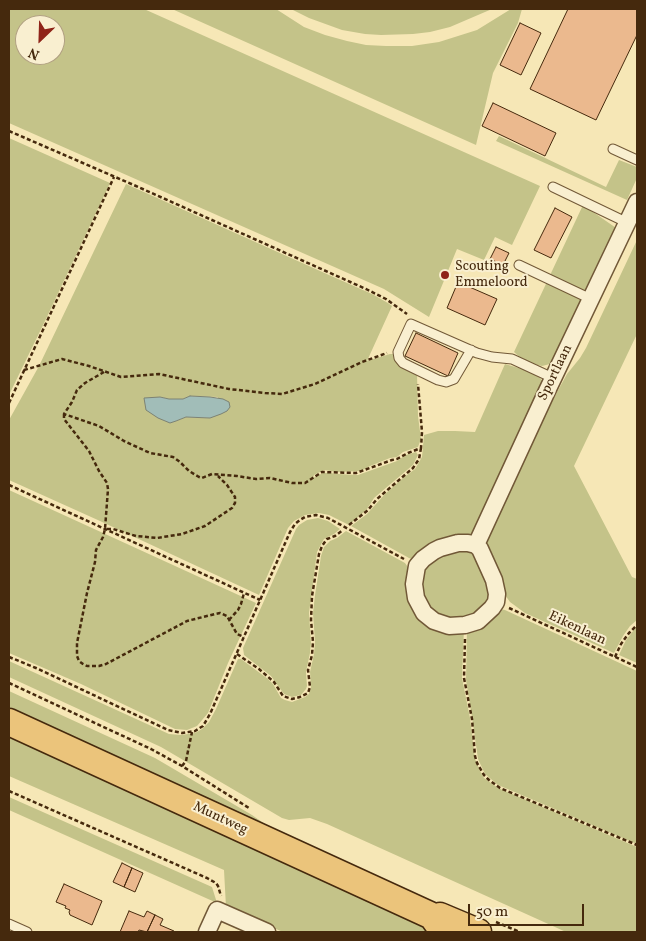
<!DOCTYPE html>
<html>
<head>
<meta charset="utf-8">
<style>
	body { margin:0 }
	#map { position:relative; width:646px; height:941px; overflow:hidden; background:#f6e7b6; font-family:Vollkorn,serif }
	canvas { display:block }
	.frame { position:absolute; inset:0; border:10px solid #45290d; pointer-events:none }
	.north { position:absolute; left:15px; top:15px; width:50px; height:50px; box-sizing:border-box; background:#f9efd0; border:1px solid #b1a082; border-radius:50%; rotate:204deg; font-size:14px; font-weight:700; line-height:20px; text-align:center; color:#45290d }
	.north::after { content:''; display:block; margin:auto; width:18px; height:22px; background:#8f2418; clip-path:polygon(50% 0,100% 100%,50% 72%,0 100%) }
	.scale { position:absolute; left:468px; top:904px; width:116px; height:22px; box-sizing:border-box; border:2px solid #45290d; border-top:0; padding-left:6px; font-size:15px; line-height:18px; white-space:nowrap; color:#45290d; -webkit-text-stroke:4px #f9efd0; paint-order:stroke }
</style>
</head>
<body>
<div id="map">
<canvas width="646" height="941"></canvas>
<div class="frame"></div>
<div class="north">N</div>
<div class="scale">50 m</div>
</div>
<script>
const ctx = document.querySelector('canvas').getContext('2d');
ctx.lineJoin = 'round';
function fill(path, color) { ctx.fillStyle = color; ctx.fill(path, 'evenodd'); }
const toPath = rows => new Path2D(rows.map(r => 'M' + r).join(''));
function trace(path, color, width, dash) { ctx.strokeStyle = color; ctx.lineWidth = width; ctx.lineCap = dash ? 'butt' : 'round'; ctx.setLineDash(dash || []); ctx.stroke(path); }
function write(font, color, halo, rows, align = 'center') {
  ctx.font = font + ' Vollkorn,serif'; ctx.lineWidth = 4; ctx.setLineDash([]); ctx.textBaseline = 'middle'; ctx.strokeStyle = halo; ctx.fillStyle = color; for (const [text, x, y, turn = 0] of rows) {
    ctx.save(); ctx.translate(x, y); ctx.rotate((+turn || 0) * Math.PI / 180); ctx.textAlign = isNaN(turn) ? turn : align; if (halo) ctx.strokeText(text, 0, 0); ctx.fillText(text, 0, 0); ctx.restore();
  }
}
fill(toPath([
	[9,9,144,9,540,186,512,245,495,237,484,260,457,249,429,317,384,289,9,123],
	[25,25,55,25,55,55,25,55],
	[172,9,276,9,304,27,325,35,347,41,366,45,386,46,412,46,439,42,477,30,511,9,522,9,518,23,493,73,476,145],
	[291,9,492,9,450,27,430,32,413,34,381,35,365,34,342,30,309,18],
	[499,136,606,187,619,160,637,167,637,178,627,200,496,141],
	[9,138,110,183,45,321,9,395],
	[126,184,329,275,372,294,388,303,392,306,367,361,390,354,396,354,417,373,418,416,421,439,418,447,403,452,397,457,390,458,370,466,361,471,338,472,324,470,314,475,313,478,323,473,330,473,338,474,358,475,397,461,406,455,416,452,418,455,413,465,374,498,367,509,349,525,329,515,319,513,305,515,294,521,288,528,259,595,100,521,9,480,9,420,39,366],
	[190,396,218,397,210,418,186,417,176,421,160,397,169,399,183,399],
	[583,205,619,230,557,360,550,364,542,366,533,364,523,360,514,352],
	[637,240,637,334,574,466,632,577,637,579,637,620,630,626,623,636,614,653,525,613,510,602,505,595,485,546,486,537,509,480,567,374,580,358,586,348],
	[505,364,522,369,533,374,540,378,544,383,474,532,420,558,412,559,409,558,351,526,367,514,385,494,403,478,415,469,422,457,424,435,438,431,455,431,475,432],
	[9,490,256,603,228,663,208,713,197,726,187,730,175,729,81,684,9,653],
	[318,518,328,521,340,529,334,534,324,539,317,552,309,613,311,643,310,653,306,672,307,686,306,689,301,695,292,697,284,694,271,676,244,655,243,648,296,529,299,525,307,520],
	[346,531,405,563,410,570,418,609,464,628,462,678,470,718,475,759,480,771,484,778,498,788,637,847,637,932,566,932,327,824,310,818,289,820,282,818,161,747,9,677,9,661,169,734,181,735,195,733,202,729,209,722,216,709,238,659,241,659,268,679,273,684,281,698,285,700,292,702,305,697,309,694,311,688,310,672,314,654,315,642,313,613,315,595,321,556,324,547,330,541,337,538],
	[459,547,475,552,492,596,473,619,436,617,417,589,428,558],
	[499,609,505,610,637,671,637,844,498,785,485,774,478,759,472,717,466,680,467,628],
	[637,626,637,663,619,655,626,640],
	[9,691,155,758,252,815,282,836,9,711],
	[9,733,438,932,283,932,226,907,224,870,9,776],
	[9,797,212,887,217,903,9,810]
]), '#c4c389');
const water = toPath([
	[190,396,210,397,223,399,229,402,230,407,227,411,221,414,210,418,186,417,176,421,170,423,158,418,146,410,144,398,160,397,169,399,183,399,190,396]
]);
fill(water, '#a1bdb8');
trace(water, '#7c8274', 1);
const building = toPath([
	[568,9,637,9,637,35,596,120,530,89,568,9],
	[520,23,541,33,521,75,500,65,520,23],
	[493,103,556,133,545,156,482,126,493,103],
	[555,208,572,217,551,258,534,250,555,208],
	[496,247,509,253,503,265,490,259,496,247],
	[458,282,497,299,485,325,447,308,458,282],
	[416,333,458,353,448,376,405,356,416,333],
	[122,863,132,868,124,887,113,882,122,863],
	[132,868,143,873,135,892,124,887,132,868],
	[64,884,102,901,92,925,70,915,69,912,70,910,65,908,66,906,56,902,64,884],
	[129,911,144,917,147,911,155,915,147,932,139,930,138,932,120,932,129,911],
	[155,915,163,919,160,925,174,931,174,932,147,932,155,915]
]);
fill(building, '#ebb98e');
trace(building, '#45290d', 1);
const lane = toPath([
	[613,149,637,160],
	[553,187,628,223],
	[519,265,591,299],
	[471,350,454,379,446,382,438,380,403,363,399,358,398,352,411,324,477,353,492,357,512,359,553,378],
	[9,924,27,932]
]);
const street = toPath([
	[458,543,468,543,476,545,480,549,494,580,497,594,496,602,492,608,478,621,465,625,449,626,434,621,424,613,416,598,414,584,417,566,423,559,434,551,440,548,458,543],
	[476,545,547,391,637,202],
	[207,932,217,910,267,932]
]);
const primary = toPath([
	[9,722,432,916,437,923,455,932],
	[440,916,478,932]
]);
trace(lane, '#715837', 11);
trace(street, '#715837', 19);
trace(primary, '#45290d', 29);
trace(toPath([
	[9,131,136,186,366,289,386,299,407,314],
	[24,370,62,359,89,366,121,377,159,374,229,389,265,393,282,394,315,384,362,362,387,353],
	[104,372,85,383,77,390,72,402,64,414,99,426,124,441,150,453,173,457,180,462,189,471,199,477,202,478,212,474,237,476,256,479,270,478,292,483,305,483,322,472,356,473,392,460,397,459,408,453,421,448,422,432,418,384],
	[9,403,114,177],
	[64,414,64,419,89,451,99,471,107,483,108,489,105,529,103,537,96,550,95,562,87,593,77,643,77,656,79,661,83,664,87,666,99,666,106,664,187,621,215,614,220,613,227,616,237,634,244,637],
	[9,485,260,600],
	[349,525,368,510,377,499,413,468,419,459,421,448],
	[107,529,113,529,136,536,157,538,182,534,205,526,232,508,235,503,235,497,227,485,218,476],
	[509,608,637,667],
	[229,620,238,610,241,604,244,593],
	[465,639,464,678,472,719,475,756,477,763,484,775,489,780,500,788,637,845],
	[237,654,259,669,274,682,283,696,292,699,300,697,308,693,310,687,308,670,312,655,313,642,311,620,312,596,319,554,322,546,327,539,335,536,343,530],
	[9,657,36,668,168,730,182,733,195,731,203,726,210,714,290,532,295,524,300,520,305,517,316,515,328,518,404,559],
	[615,657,621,644,629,633,637,625],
	[9,683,151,749,182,766,249,808],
	[182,766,186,761,188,751,192,732],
	[9,791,207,878,216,883,218,886,221,896],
	[496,922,520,932]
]), '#45290d', 2.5, [4, 2.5]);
trace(lane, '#f9efd0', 9);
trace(street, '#f9efd0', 16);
trace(primary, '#ebc47b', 26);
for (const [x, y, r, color] of [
	[445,275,5,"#8f2418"]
]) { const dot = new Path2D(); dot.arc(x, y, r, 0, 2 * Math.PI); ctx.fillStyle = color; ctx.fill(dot); trace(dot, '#f9efd0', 2); }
write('14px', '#45290d', '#f9efd0', [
	["Scouting",455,267],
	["Emmeloord",455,283]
], 'left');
write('14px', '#45290d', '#f9efd0', [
	["Sportlaan",556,373,-64],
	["Eikenlaan",577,629,25],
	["Muntweg",220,819,25]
]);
</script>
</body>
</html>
